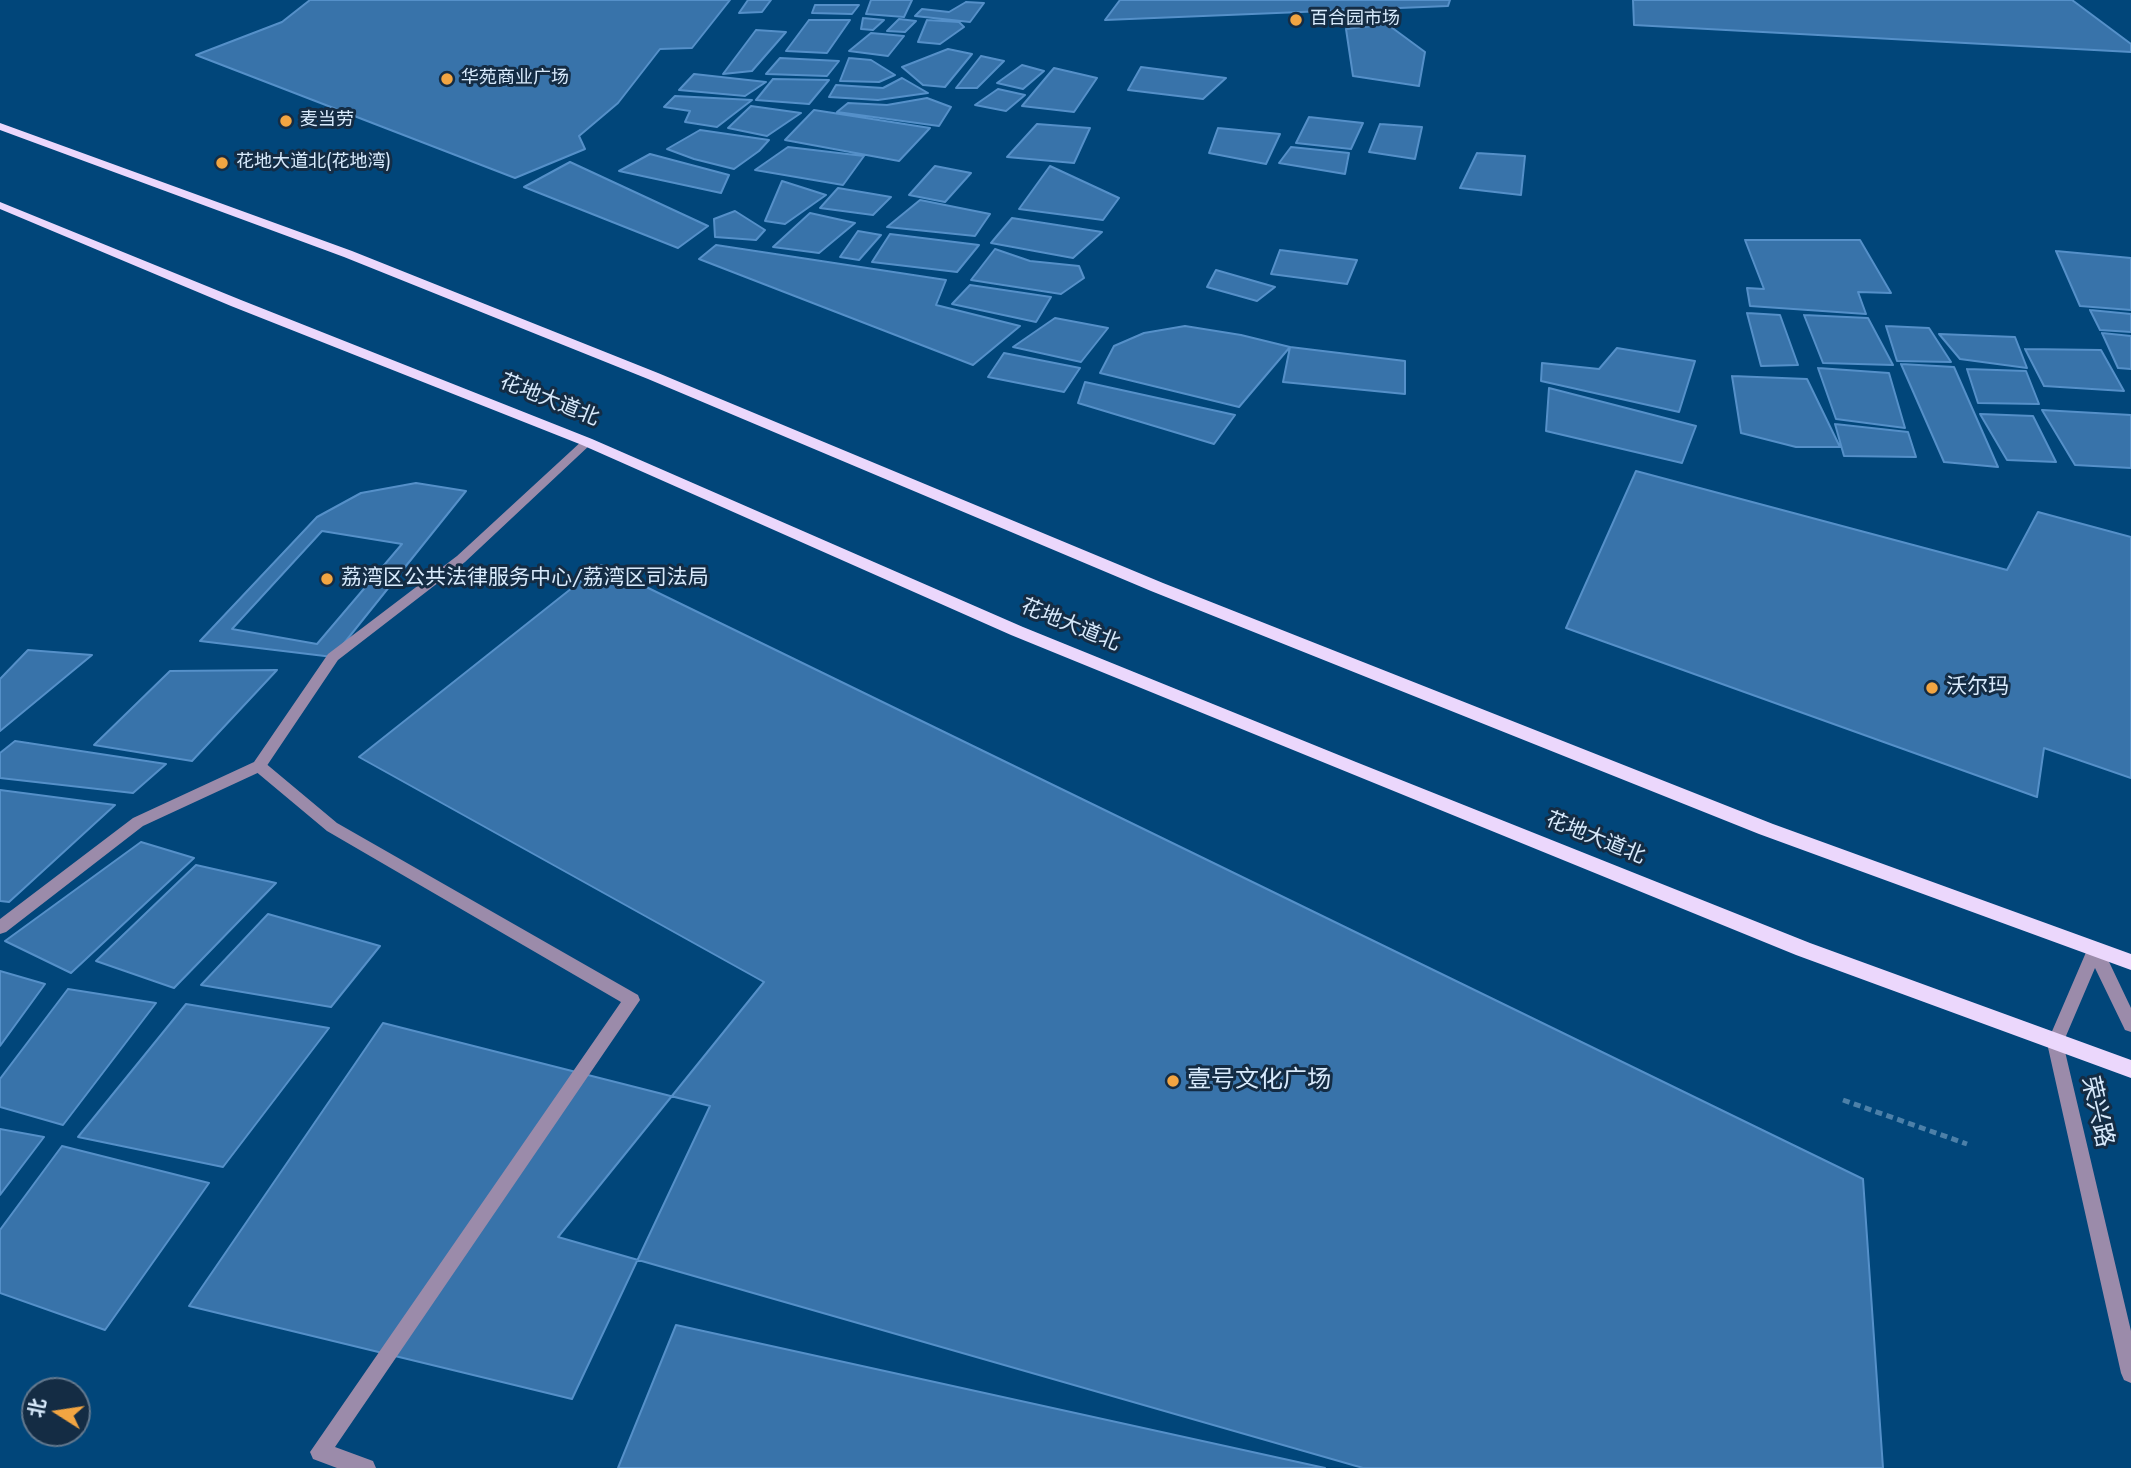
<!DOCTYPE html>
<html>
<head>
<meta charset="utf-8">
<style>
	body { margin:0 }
	#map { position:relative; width:2131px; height:1468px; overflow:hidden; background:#01467a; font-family:Jost,"Noto Sans SC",sans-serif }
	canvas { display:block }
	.north { position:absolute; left:21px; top:1377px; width:70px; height:70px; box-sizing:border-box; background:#142c44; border:2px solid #62788e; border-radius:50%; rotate:282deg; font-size:19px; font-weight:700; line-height:28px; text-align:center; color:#d8eafc }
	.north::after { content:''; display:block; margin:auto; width:24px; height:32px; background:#f2a542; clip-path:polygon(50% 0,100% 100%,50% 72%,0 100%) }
</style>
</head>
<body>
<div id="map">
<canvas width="2131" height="1468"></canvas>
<div class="north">北</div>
</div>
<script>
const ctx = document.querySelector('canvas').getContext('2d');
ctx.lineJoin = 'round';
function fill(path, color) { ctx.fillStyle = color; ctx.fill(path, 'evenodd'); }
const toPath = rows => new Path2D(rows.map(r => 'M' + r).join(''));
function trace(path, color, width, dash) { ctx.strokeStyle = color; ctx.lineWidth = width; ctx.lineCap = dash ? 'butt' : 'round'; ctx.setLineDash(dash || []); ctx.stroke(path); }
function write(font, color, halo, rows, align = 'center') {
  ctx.font = font + ' Jost,"Noto Sans SC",sans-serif'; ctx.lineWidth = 6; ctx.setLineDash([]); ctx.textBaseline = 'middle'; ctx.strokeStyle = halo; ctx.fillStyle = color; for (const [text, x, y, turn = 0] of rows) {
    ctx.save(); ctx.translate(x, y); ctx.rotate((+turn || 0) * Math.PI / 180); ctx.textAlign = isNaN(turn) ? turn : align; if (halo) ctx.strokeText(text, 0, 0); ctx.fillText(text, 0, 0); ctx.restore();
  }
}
const building = toPath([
	[310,0,730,0,692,48,660,49,618,103,579,136,585,149,515,178,196,55,282,22,310,0],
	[748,0,771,0,762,12,739,13,748,0],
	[871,0,912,0,904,17,866,14,871,0],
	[1120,0,1450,0,1448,6,1105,20,1120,0],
	[1633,0,2072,0,2131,44,2131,52,1634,25,1633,0],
	[966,2,984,3,970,22,915,16,922,9,949,12,966,2],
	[815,5,859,5,852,14,812,13,815,5],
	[863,18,884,20,873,30,861,29,863,18],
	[899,19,916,21,905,32,887,31,899,19],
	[809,20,850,20,827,53,786,51,809,20],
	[927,20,959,22,964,27,940,44,918,42,927,20],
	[1387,24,1425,52,1419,86,1353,76,1346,29,1387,24],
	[756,30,786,32,752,71,723,74,756,30],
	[871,33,904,36,888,56,849,51,871,33],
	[948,49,972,54,945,87,923,85,902,67,948,49],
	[981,56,1004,61,977,88,956,88,981,56],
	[780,58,839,61,827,76,766,74,780,58],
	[849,58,871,60,895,75,879,82,840,81,849,58],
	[1022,65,1044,71,1023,89,997,83,1022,65],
	[1141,67,1226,78,1203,99,1128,90,1141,67],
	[1054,68,1097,78,1074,112,1022,106,1054,68],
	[694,74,766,82,745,96,679,90,694,74],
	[902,78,928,93,878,100,829,97,836,85,883,88,902,78],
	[773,79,829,80,809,104,756,100,773,79],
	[998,89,1025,95,1006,111,975,105,998,89],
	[675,96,752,100,717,127,685,122,690,111,664,107,675,96],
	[927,98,951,107,939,126,837,112,848,103,887,105,927,98],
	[751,106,801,113,767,136,728,128,751,106],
	[814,110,930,128,899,161,785,140,814,110],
	[1309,117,1363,123,1351,149,1296,143,1309,117],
	[1037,124,1090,128,1074,163,1007,157,1037,124],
	[1380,124,1422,127,1415,159,1369,152,1380,124],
	[1218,128,1280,134,1266,164,1209,153,1218,128],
	[700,130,769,140,759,151,734,169,694,159,667,149,700,130],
	[788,147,864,156,843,185,755,170,788,147],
	[1291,147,1349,153,1345,174,1279,163,1291,147],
	[1477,153,1525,156,1521,195,1460,188,1477,153],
	[650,154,729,175,721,193,619,171,650,154],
	[570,162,708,226,678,248,524,187,570,162],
	[935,166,971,173,945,202,909,195,935,166],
	[1050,166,1119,198,1103,220,1019,209,1050,166],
	[782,181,826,195,785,224,765,221,782,181],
	[838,188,891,197,873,215,820,208,838,188],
	[920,200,990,214,975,236,887,227,920,200],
	[735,211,765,230,756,240,715,237,714,219,735,211],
	[810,213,855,223,819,253,773,247,810,213],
	[1012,218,1102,232,1073,258,991,243,1012,218],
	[858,231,881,235,859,260,840,257,858,231],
	[890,234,979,245,957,272,872,262,890,234],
	[1745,240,1860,240,1891,293,1858,292,1866,314,1750,306,1747,288,1764,289,1745,240],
	[716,245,946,280,936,305,1020,326,973,365,699,259,716,245],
	[995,249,1030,261,1079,266,1084,278,1061,294,971,280,995,249],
	[1280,250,1357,260,1347,284,1271,274,1280,250],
	[2056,251,2131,258,2131,310,2080,306,2056,251],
	[1216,270,1275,287,1257,301,1207,287,1216,270],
	[970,285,1051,297,1036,322,952,304,970,285],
	[2090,310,2131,314,2131,332,2100,330,2090,310],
	[1747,313,1780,315,1798,365,1761,366,1747,313],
	[1804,315,1868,318,1893,365,1823,363,1804,315],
	[1055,318,1108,328,1081,362,1013,347,1055,318],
	[1185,326,1241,335,1290,347,1239,407,1100,373,1114,346,1144,333,1185,326],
	[1886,326,1929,328,1951,362,1897,361,1886,326],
	[2102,333,2131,336,2131,369,2118,368,2102,333],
	[1939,334,2015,337,2027,368,1960,359,1939,334],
	[1290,347,1405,361,1405,394,1283,382,1290,347],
	[1617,348,1695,361,1679,412,1541,381,1542,363,1599,369,1617,348],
	[2025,349,2101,350,2124,391,2044,386,2025,349],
	[1004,353,1080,368,1064,392,988,377,1004,353],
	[1901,364,1954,367,1998,467,1944,462,1901,364],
	[1818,368,1889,373,1905,428,1836,419,1818,368],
	[1967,369,2026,371,2039,404,1978,403,1967,369],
	[1732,376,1807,379,1840,447,1796,447,1741,433,1732,376],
	[1085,382,1235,415,1214,444,1078,403,1085,382],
	[1549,388,1696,426,1682,463,1546,431,1549,388],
	[2042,410,2131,415,2131,468,2075,465,2042,410],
	[1980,414,2033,416,2056,462,2007,460,1980,414],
	[1835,424,1908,432,1916,457,1844,456,1835,424],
	[1636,471,2007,570,2038,512,2131,537,2131,778,2044,748,2037,797,1566,628,1636,471],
	[416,483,466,491,333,657,200,641,317,517,361,493,416,483],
	[322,531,402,544,317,644,232,629,322,531],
	[601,565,1863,1179,1883,1468,1363,1468,558,1237,764,982,359,757,601,565],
	[28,650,92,655,0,731,0,679,28,650],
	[277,670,192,761,94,745,170,671,277,670],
	[15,741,166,764,133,793,0,778,0,753,15,741],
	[0,790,115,805,9,902,0,901,0,790],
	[141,842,194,858,71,973,5,941,141,842],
	[196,865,276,883,174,988,96,961,196,865],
	[268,914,380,946,331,1007,201,985,268,914],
	[0,971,45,984,0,1046,0,971],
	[68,989,156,1003,63,1125,0,1107,0,1079,68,989],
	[186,1004,329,1028,223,1167,78,1137,186,1004],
	[383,1023,710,1106,572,1399,189,1306,383,1023],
	[0,1129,44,1137,0,1195,0,1129],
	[62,1146,209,1183,105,1330,0,1293,0,1230,62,1146],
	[676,1325,1325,1468,618,1468,676,1325]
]);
fill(building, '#3873aa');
trace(building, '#5590c9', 2);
trace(toPath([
	[1843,1100,1967,1144]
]), '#4d80a8', 5, [7, 4.5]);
fill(toPath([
	[259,761,264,762,337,823,638,995,640,1000,335,1447,373,1461,376,1468,337,1468,313,1459,310,1452,621,1002,327,831,254,770,252,766,259,761]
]), '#9b8baa');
fill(toPath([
	[587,439,593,442,591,444,465,562,338,660,264,770,143,826,6,932,0,934,0,919,133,818,254,762,328,654,457,556,583,440,587,439]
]), '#9b8baa');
fill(toPath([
	[2095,944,2101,945,2131,1008,2131,1032,2125,1030,2095,968,2063,1043,2131,1331,2131,1383,2124,1380,2121,1373,2047,1043,2087,950,2089,945,2095,944]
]), '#9b8baa');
fill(toPath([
	[0,123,352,251,658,373,1163,583,1773,824,2131,954,2131,970,1759,834,1151,591,648,379,344,257,0,130,0,123],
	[0,202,241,300,592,439,1023,627,1356,762,1810,943,2131,1060,2131,1078,1796,955,1011,635,582,445,231,306,0,209,0,202]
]), '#ebd7fc');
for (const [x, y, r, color] of [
	[1296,20,7,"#f2a542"],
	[447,79,7,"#f2a542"],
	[286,121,7,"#f2a542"],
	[222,163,7,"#f2a542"],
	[327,579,7,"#f2a542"],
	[1932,688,7,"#f2a542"],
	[1173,1081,7,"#f2a542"]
]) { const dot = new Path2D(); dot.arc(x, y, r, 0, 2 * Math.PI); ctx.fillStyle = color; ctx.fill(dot); trace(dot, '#142c44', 2.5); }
write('18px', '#d8eafc', '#142c44', [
	["百合园市场",1310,20],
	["华苑商业广场",461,79],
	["麦当劳",300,121],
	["花地大道北(花地湾)",236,163]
], 'left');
write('21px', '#d8eafc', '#142c44', [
	["花地大道北",549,401,22],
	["花地大道北",1070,626,22],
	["花地大道北",1595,839,22]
]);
write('21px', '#d8eafc', '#142c44', [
	["荔湾区公共法律服务中心/荔湾区司法局",341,579],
	["沃尔玛",1946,688]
], 'left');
write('24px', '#d8eafc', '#142c44', [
	["壹号文化广场",1187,1081]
], 'left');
write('24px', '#d8eafc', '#142c44', [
	["荣兴路",2096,1112,77]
]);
</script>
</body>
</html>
